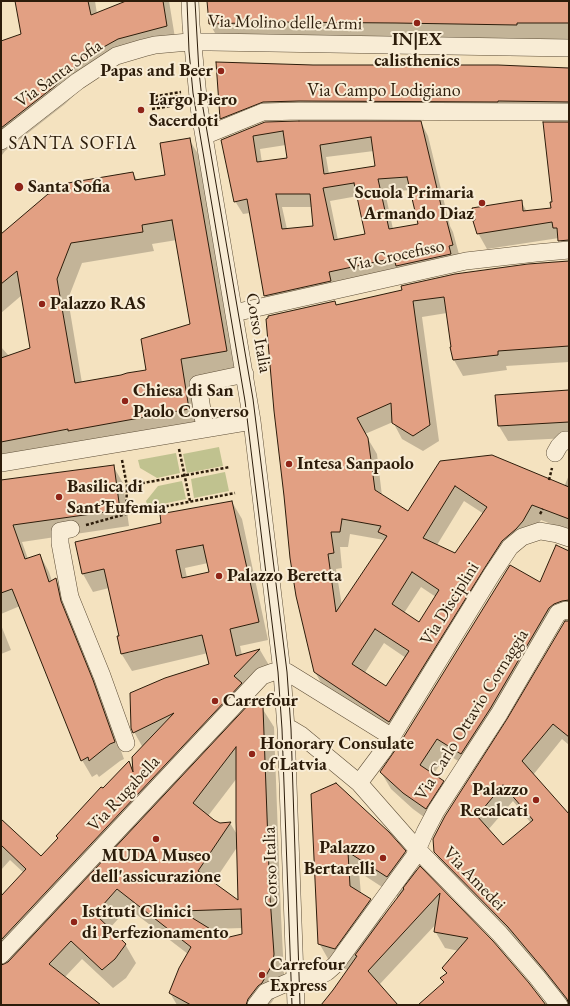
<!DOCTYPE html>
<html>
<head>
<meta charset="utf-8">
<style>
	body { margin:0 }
	#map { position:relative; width:570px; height:1006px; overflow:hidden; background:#f4e2bf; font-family:"EB Garamond",serif }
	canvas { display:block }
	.frame { position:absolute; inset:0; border:2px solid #2c1c0a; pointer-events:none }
</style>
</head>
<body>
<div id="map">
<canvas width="570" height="1006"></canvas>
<div class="frame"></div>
</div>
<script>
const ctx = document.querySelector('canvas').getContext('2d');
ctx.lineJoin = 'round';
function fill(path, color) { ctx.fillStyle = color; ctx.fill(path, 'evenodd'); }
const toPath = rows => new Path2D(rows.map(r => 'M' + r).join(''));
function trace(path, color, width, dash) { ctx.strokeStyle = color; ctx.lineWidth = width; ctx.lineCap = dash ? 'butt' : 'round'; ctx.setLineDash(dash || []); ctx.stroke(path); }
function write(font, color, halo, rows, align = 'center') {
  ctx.font = font + ' "EB Garamond",serif'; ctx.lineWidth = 4; ctx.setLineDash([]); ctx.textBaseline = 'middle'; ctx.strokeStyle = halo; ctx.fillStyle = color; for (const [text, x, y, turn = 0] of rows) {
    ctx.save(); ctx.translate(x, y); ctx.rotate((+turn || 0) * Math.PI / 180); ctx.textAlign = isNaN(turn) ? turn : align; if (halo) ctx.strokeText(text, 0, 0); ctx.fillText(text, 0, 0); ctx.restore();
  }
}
fill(toPath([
	[219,447,223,466,187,473,183,454],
	[176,453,180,473,157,478,140,468,138,460],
	[225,472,229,491,194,498,191,479],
	[182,481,186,499,148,507,146,501,158,486]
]), '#c0c28f');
fill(toPath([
	[16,1,95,1,97,14,129,1,169,1,176,44,128,56,83,87,65,104,5,151,2,155,1,158,1,42,27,34],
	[208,1,569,1,569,43,221,44,210,24],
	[313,66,569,69,569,117,272,117,230,134,221,118],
	[421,122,428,136,450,226,453,232,460,258,273,309,265,296,250,213,243,214,235,201,223,140,265,123],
	[286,145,288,159,262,163,260,149],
	[374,151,376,167,329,174,326,157],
	[411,190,419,224,393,229,385,192],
	[358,196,367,234,338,240,330,201],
	[282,207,312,207,315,227,287,229],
	[569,123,569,255,568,255,559,238,487,249,478,233,521,201,527,212,552,209],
	[189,139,201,159,238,370,192,378,200,429,1,468,1,347,9,356,31,348,22,295,1,313,1,236,71,191,133,173,137,180,166,176],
	[177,240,191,325,147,371,82,383,68,299,82,263,154,251,152,244],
	[569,261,569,362,506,366,507,370,463,376,454,360,451,348,452,348,447,313,422,317,439,441,423,451,402,439,393,422,365,434,377,454,382,496,408,512,440,462,564,487,569,475,569,531,541,520,532,536,510,557,398,737,324,688,315,672,334,302,337,306],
	[464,501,484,514,455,554,437,545],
	[350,534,384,540,384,542,342,606,336,569,342,568,340,547,348,547],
	[421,587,436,597,419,623,404,613],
	[384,643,406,658,386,688,364,674],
	[569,391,569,438,508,441,499,426],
	[113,466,123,483,129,526,22,542,28,559,40,555,49,572,52,581,55,579,65,596,124,759,120,761,99,777,97,774,92,777,82,760,20,606,1,614,1,481],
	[232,502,242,519,268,640,240,646,242,655,260,650,270,667,246,692,251,701,250,703,262,708,274,727,281,916,284,974,283,983,272,1002,269,1005,177,1005,170,993,188,954,128,908,109,929,125,944,136,963,126,978,113,988,82,959,65,977,99,1005,1,1005,1,971,8,963,1,957,1,896,24,873,10,860,1,870,1,820,41,857,129,763,134,772,143,748,132,728,210,664,208,653,132,671,121,653,120,637,109,588,93,592,83,574,76,542,162,524],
	[208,563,210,573,187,578,185,568],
	[207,633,207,634,128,653,128,651],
	[237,778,238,836,230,823,219,824,208,816],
	[238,846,239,902,213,883],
	[243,928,243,934,225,939,209,929],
	[569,552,569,618,564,620,558,624,471,769,447,754,433,775,443,782,452,798,435,825,413,809,391,789,381,772,540,583],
	[569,622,569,745,562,739,533,775,569,816,569,1004,555,987,445,869,435,852],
	[513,801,531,823,503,847,488,830],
	[1,625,11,650,1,654],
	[312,795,405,852,417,872,420,868,545,1005,420,1005,445,983,447,974,443,968,459,951,445,948,435,931,437,923,379,985,396,1005,323,1005,348,970,331,964,319,943],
	[359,872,399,898,382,920,370,900,361,894]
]), '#0003');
const building = toPath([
	[15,1,88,1,91,15,126,1,163,1,167,26,118,39,91,54,73,69,55,86,1,128,1,41,21,34,15,1],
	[207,1,569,1,569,23,517,23,517,25,396,23,275,22,209,24,207,1],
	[216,62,313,65,498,65,569,68,569,102,498,101,498,102,299,101,263,102,220,119,216,62],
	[299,121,421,121,444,218,446,218,453,245,449,246,451,254,396,266,394,258,329,272,331,281,264,296,247,199,234,202,221,140,265,122,299,121],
	[283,131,287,158,257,162,253,136,283,131],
	[371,137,375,166,324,174,320,145,371,137],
	[407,177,418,224,389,229,378,179,407,177],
	[354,183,365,234,334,240,323,188,354,183],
	[276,194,310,194,313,226,282,229,276,194],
	[543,122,569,122,569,240,558,241,557,228,553,228,552,222,477,234,473,221,475,220,472,208,522,200,523,211,551,208,550,202,552,202,543,122],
	[190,138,227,351,181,359,189,409,68,431,68,429,1,442,1,358,30,348,17,271,1,284,1,234,48,194,70,190,68,183,133,172,135,180,165,175,160,143,190,138],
	[172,220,190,324,141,339,146,370,127,373,121,375,75,383,57,279,71,243,143,232,142,225,172,220],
	[569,261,569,346,498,351,498,355,453,360,450,347,451,347,444,297,413,301,430,425,413,436,392,423,391,403,357,418,368,438,375,490,408,511,440,461,492,455,569,487,569,519,532,505,523,521,516,529,502,541,484,569,389,722,314,672,296,596,290,558,284,496,274,411,266,319,268,318,268,316,335,301,336,305,402,290,401,286,455,274,528,264,569,261],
	[455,486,487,507,455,553,423,538,455,486],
	[342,519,381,526,378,532,387,536,336,612,328,554,334,553,331,532,340,532,342,519],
	[412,572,439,590,419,622,392,604,412,572],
	[375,629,409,651,386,686,352,664,375,629],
	[569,390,569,422,498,426,495,395,569,390],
	[114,465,120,510,13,525,25,559,40,554,49,582,56,578,61,601,93,680,115,742,110,744,89,761,88,757,81,761,12,589,1,593,1,480,114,465],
	[232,501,259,622,230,629,236,656,260,649,234,676,242,683,1,940,1,896,26,869,1,845,1,819,41,856,58,838,56,836,101,787,103,788,129,761,133,772,132,757,174,713,133,733,131,728,130,693,165,678,209,664,202,635,121,654,117,636,119,636,104,569,82,574,75,542,161,523,160,514,232,501],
	[203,545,209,572,182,578,176,550,203,545],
	[556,545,569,551,569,600,562,601,554,604,549,608,490,709,461,754,437,739,420,765,444,781,426,809,403,793,380,772,400,743,510,565,540,582,556,545],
	[565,621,569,621,569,737,553,724,522,761,569,814,569,1005,567,999,545,971,508,927,434,852,433,839,445,816,507,719,565,621],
	[503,785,533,820,503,845,477,816,503,785],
	[251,702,263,707,270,897,274,954,273,963,262,983,258,986,248,999,246,1005,191,1005,169,993,179,968,191,947,117,889,95,914,126,944,115,959,102,970,71,941,49,964,101,1005,1,1005,1,965,4,964,8,962,251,702],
	[236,747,236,822,238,900,198,871,231,822,220,823,214,820,193,803,236,747],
	[241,909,242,934,225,938,181,911,241,909],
	[336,783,389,832,406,851,387,877,348,852,350,886,371,899,335,949,318,944,311,794,336,783],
	[420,866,493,941,529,983,546,1005,418,1005,444,982,440,978,447,973,442,968,468,938,434,932,440,893,368,971,398,1005,321,1005,333,990,357,956,355,955,388,910,404,889,403,888,420,866]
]);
fill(building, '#e2a083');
trace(building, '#2c1c0a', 1);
const minor = toPath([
	[190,1,191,25,199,107,252,421,282,672,286,729,296,1005],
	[204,136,263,112,299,111,569,112],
	[1,141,78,81,116,56,143,48,155,45,189,42,210,42,569,48],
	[234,313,466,261,536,253,569,250],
	[205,429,198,384,245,374],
	[555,453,559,446,565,440,569,440],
	[1,463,252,421],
	[71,529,60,531,60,543,70,597,102,676,126,743],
	[286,729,291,729,301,735,359,783,417,849,500,934,537,977,559,1005],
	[359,783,383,751,492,574,510,547,522,537,540,531,557,534,569,538],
	[1,955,262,676,273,672,287,672,300,680,392,737],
	[256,1005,266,992,291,981,318,977,327,972,336,964,414,857,425,832,436,811,499,714,558,613,566,610,569,611]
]);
trace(minor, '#5e4e37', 18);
trace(toPath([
	[150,97,181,92],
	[150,101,181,96],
	[151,105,182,99],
	[152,109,183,104],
	[179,449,190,501],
	[122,460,127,486,126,514,235,493],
	[549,480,552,468],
	[127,486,230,467],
	[540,514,543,509],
	[86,525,126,514]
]), '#2c1c0a', 2.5, [3, 2]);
trace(minor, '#f8ecd5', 17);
trace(toPath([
	[187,1,189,51,193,93,245,401,278,672,282,729,292,1005],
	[195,1,199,72,203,108,253,399,287,672,291,729,300,1005]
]), '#2c1c0a', 1);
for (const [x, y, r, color] of [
	[417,23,4,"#8f2418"],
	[221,71,4,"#8f2418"],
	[141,110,4,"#8f2418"],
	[19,187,5,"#8f2418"],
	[482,203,4,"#8f2418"],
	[42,304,4,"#8f2418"],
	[125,401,4,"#8f2418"],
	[289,464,4,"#8f2418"],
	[59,497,4,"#8f2418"],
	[219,576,4,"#8f2418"],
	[215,701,4,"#8f2418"],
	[252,754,4,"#8f2418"],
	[536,800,4,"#8f2418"],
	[156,839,4,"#8f2418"],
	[383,858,4,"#8f2418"],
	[74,922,4,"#8f2418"],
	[262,975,4,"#8f2418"]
]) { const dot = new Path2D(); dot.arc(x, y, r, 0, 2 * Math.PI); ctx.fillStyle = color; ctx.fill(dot); trace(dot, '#f8ecd5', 1.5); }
write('18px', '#2c1c0a', '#f8ecd5', [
	["Via Molino delle Armi",285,23,1],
	["Via Santa Sofia",59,74,-36],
	["Via Campo Lodigiano",384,91],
	["Via Crocefisso",396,256,-12],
	["Corso Italia",258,333,80],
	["Via Disciplini",450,604,-58],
	["Via Carlo Ottavio Cornaggia",472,715,-58],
	["Via Rugabella",124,794,-47],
	["Corso Italia",271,867,-92],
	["Via Amedei",474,879,46]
]);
write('bold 18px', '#2c1c0a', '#f8ecd5', [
	["IN|EX",417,40,"center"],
	["calisthenics",417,61,"center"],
	["Papas and Beer",213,71,"right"],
	["Largo Piero",149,100],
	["Sacerdoti",149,121],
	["Santa Sofia",28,187],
	["Scuola Primaria",474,193,"right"],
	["Armando Diaz",474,214,"right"],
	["Palazzo RAS",50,304],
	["Chiesa di San",133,391],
	["Paolo Converso",133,412],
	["Intesa Sanpaolo",297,464],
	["Basilica di",67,487],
	["Sant’Eufemia",67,508],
	["Palazzo Beretta",227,576],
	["Carrefour",223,701],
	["Honorary Consulate",260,744],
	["of Latvia",260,765],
	["Palazzo",528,790,"right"],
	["Recalcati",528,811,"right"],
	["Palazzo",375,848,"right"],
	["Bertarelli",375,869,"right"],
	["MUDA Museo",156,856,"center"],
	["dell'assicurazione",156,877,"center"],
	["Istituti Clinici",82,912],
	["di Perfezionamento",82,933],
	["Carrefour",270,965],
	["Express",270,986]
], 'left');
ctx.letterSpacing = '1px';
write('19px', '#2c1c0a', '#f8ecd5', [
	["SANTA SOFIA",73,144]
]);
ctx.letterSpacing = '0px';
</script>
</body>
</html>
